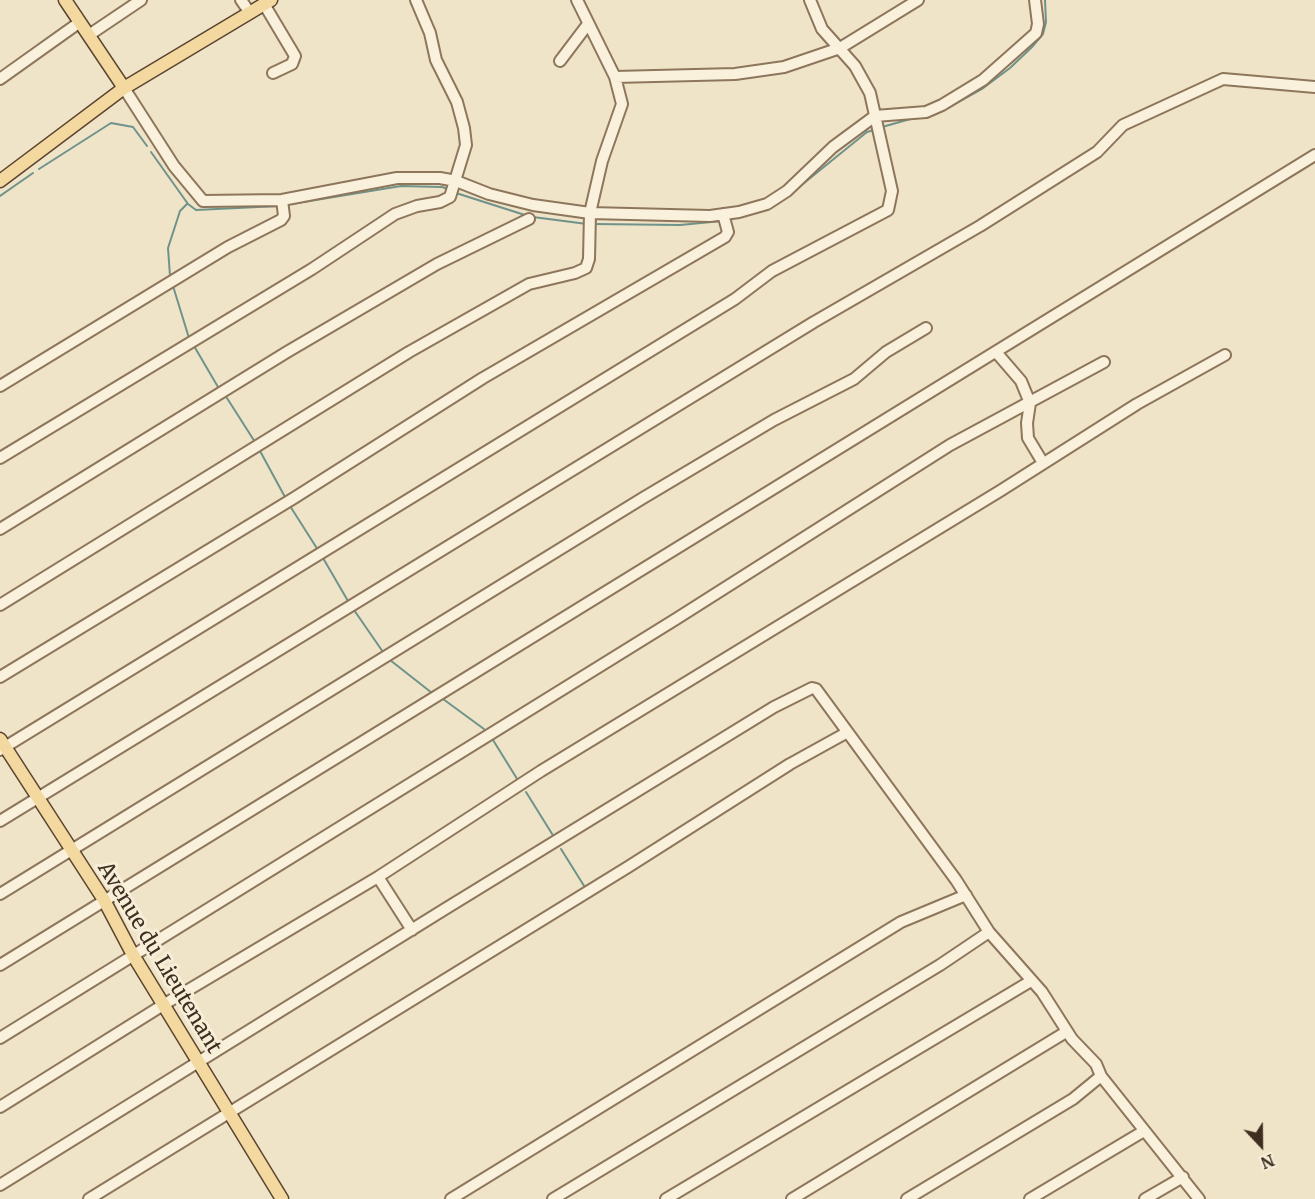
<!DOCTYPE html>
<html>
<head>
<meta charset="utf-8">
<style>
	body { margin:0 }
	#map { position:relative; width:1315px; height:1199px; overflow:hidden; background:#f0e4c8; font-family:Merriweather,serif }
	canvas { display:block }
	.north { position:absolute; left:1231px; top:1115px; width:60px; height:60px; -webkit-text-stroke:4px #f7eed8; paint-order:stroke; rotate:158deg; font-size:16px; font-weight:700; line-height:24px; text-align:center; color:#3d2e20 }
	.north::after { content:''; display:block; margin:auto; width:21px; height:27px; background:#3d2e20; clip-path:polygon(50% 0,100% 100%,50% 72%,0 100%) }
</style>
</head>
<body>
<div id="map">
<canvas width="1315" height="1199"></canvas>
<div class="north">N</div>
</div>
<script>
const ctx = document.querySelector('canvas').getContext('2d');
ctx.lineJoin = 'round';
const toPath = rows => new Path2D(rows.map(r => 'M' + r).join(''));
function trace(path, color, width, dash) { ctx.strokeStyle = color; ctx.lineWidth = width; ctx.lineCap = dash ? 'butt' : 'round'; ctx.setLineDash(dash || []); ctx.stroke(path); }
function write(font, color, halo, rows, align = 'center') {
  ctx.font = font + ' Merriweather,serif'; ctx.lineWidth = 6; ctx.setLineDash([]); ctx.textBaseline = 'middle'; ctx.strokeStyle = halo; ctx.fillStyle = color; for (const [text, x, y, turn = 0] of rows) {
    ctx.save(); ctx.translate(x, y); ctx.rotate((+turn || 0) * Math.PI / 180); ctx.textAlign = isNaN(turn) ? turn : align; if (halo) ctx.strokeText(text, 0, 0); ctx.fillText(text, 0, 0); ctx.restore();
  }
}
trace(toPath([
	[948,108,982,89,1010,68,1032,47,1043,34,1046,22,1045,0],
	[882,127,914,118],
	[151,152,188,204,196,210,279,206],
	[39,169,111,123,133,127,147,146],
	[793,192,867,132,874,130],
	[456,193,528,216],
	[0,196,33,173],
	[285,205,401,186,442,187,448,189],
	[533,217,587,224],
	[727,220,754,213],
	[593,224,680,225,722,221],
	[170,276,168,248,180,211,187,204],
	[173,286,189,338],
	[194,346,218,387],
	[225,395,255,442],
	[260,451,285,497],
	[290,506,318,550],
	[323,558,348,601],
	[354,610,383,652],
	[390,660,432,693],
	[443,699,484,729],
	[493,740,519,782],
	[526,792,554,837],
	[561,849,586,889]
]), '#6f938a', 2);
const minor = toPath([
	[241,0,250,13],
	[264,4,295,56,292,64,273,73],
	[89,35,141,0],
	[560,61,588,24],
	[615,77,735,74,784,67,840,48,918,0],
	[0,79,80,22],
	[124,88,174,166,203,201,282,200,397,178,440,178,456,181,489,194,533,205,590,213,710,216,739,212,767,204,787,191,833,147,875,116,926,112,942,105,983,80,1036,33,1038,24,1035,0],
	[996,352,1021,381,1030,403,1027,423,1028,438,1043,463],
	[0,386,228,247,281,220,284,216,282,200],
	[0,458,312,269,395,214,417,206,440,202,450,197,466,145,464,128,457,102,436,60,430,33,416,0],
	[0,529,287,352,437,264,529,219],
	[0,605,409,352,529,284,575,273,586,268,589,259,590,213,602,161,622,104,615,77,577,0],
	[0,677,294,498,483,378,725,237,728,232,723,214],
	[0,750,735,299,772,271,888,210,892,191,870,93,855,66,822,29,810,0],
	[0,821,814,322,980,226,1097,152,1123,125,1223,79,1315,87],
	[378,877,412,930],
	[0,894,643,498,774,420,854,379,886,352,926,328],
	[0,965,1315,155],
	[0,1038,676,619,950,445,1104,362],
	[0,1107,163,1005,378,877,541,771,1000,491,1137,404,1225,355],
	[0,1185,445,909,774,707,812,688,816,689,956,880,989,932,1042,992,1072,1039,1096,1064,1101,1076,1199,1199],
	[89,1199,628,867,790,764,846,733],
	[451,1199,901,922,966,895],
	[553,1199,940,965,989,932],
	[666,1199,1031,981],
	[792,1199,1066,1032],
	[907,1199,1073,1099,1101,1076],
	[1030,1199,1144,1131],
	[1145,1199,1183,1177]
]);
const major = toPath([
	[65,0,124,88],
	[0,181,124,88,271,0],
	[0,739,104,900,133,955,282,1199]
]);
trace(minor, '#8d765c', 14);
trace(major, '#5b4430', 15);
trace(minor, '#faf1dc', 10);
trace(major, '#f3d9a0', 12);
write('21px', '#3d2e20', '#f7eed8', [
	["Avenue du Lieutenant",159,958,59]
]);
</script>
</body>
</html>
